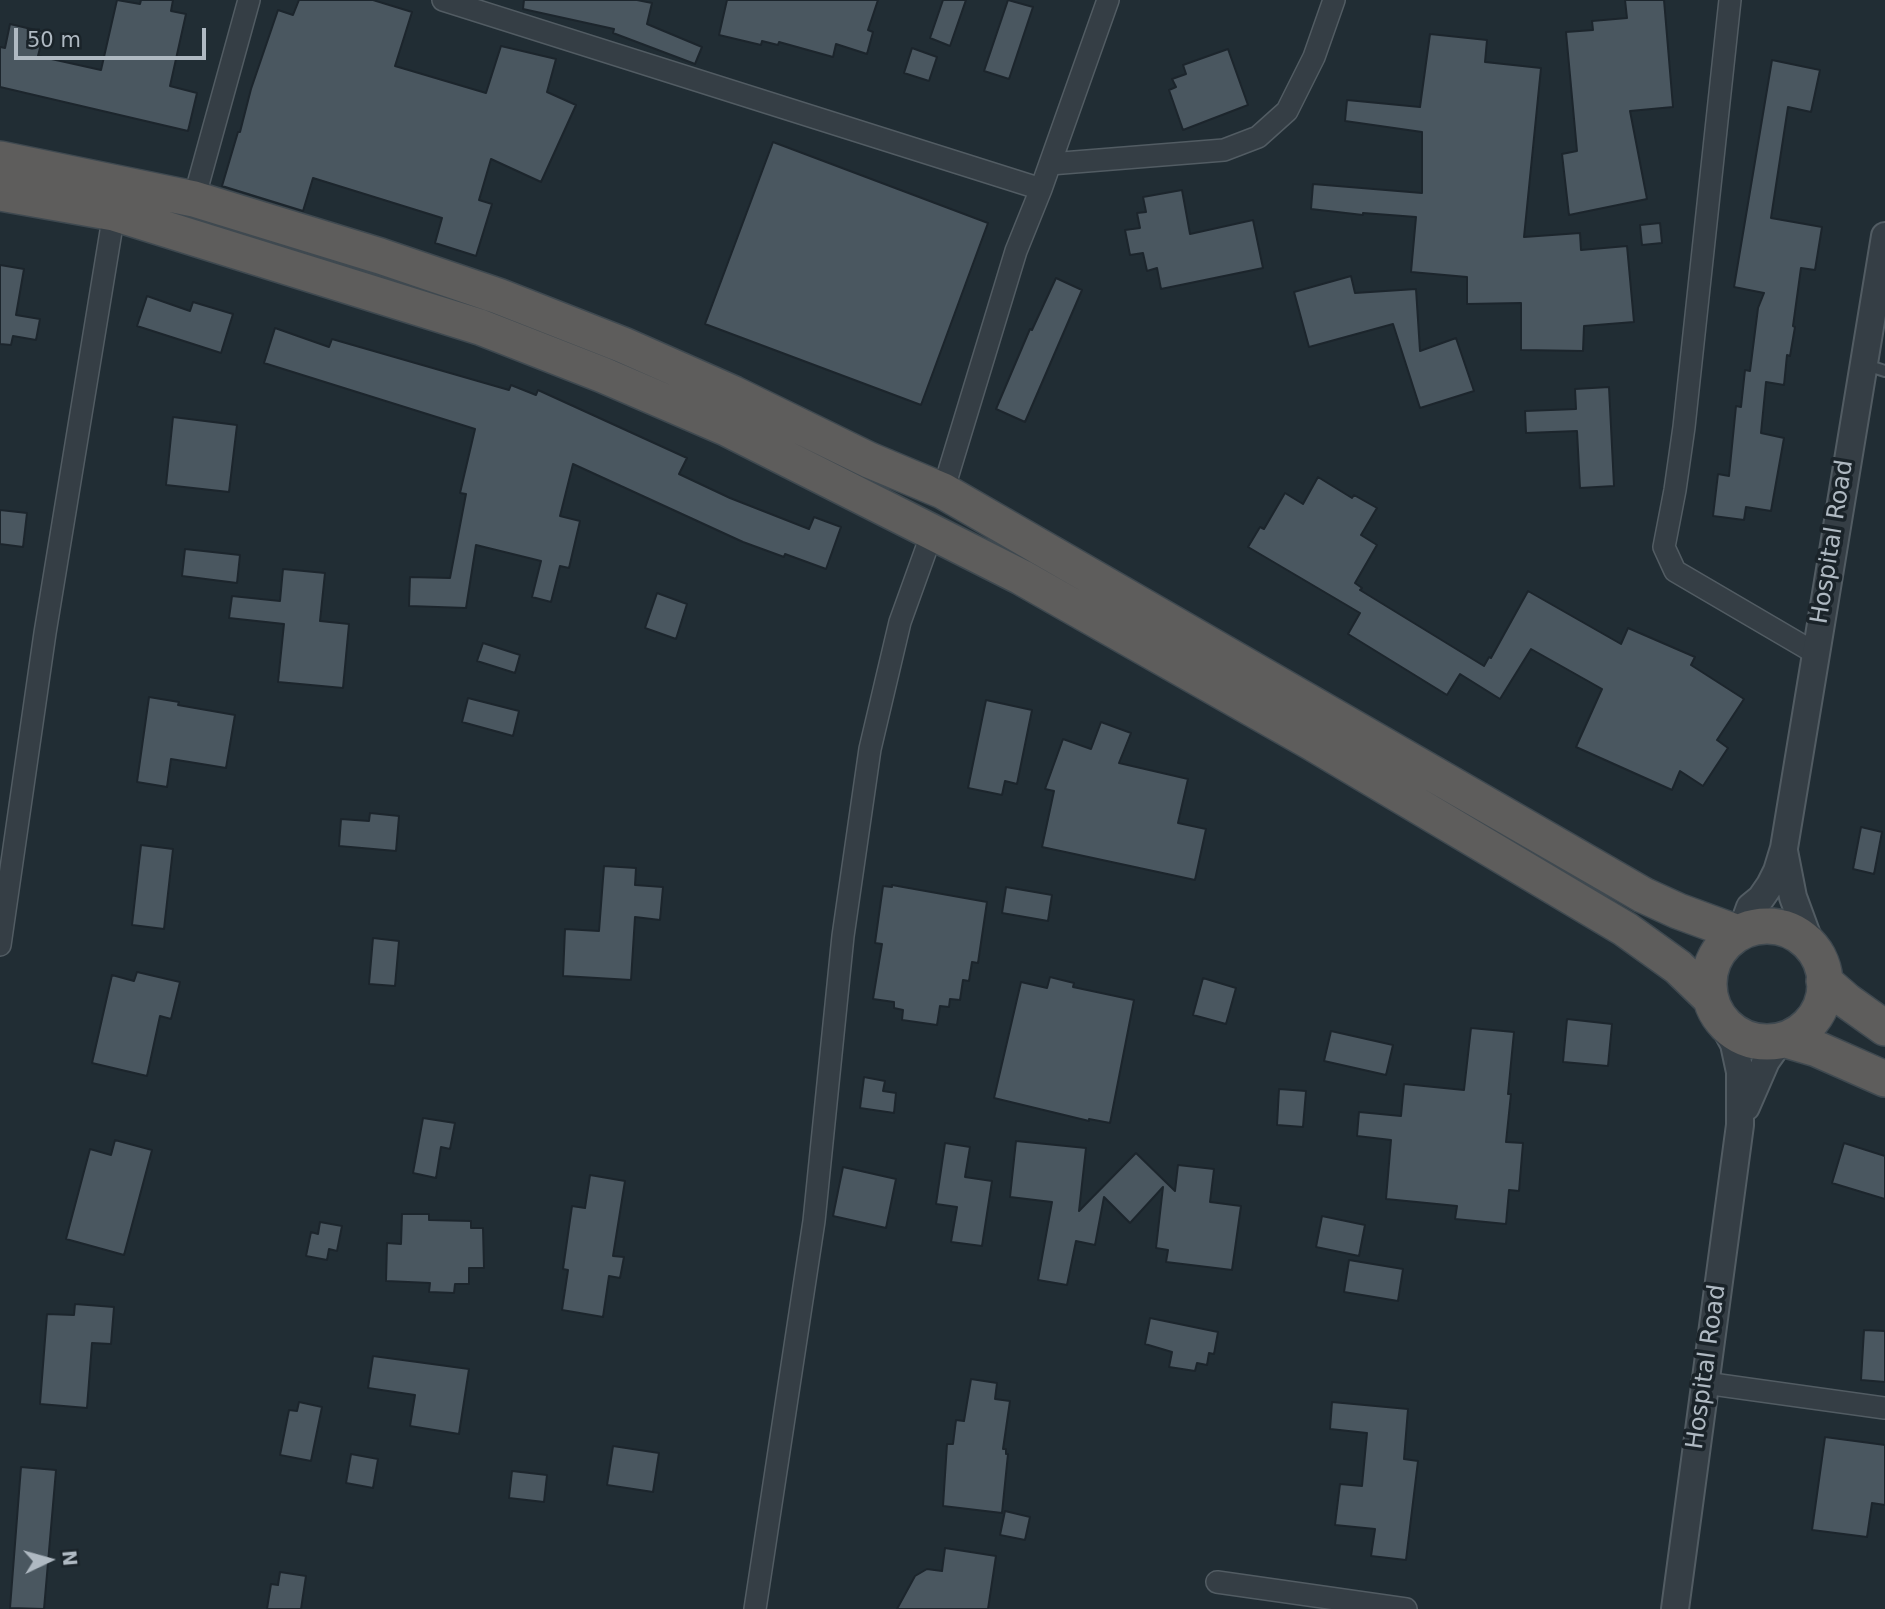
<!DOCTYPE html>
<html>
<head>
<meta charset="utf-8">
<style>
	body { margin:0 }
	#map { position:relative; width:1885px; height:1609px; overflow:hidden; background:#212d34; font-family:"DejaVu Sans",sans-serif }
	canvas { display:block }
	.north { position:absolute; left:14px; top:1525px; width:70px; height:70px; -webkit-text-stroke:5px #1a2329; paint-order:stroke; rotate:85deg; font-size:19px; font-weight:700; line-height:28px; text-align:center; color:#afb9c2 }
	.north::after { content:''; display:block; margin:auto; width:24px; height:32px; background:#afb9c2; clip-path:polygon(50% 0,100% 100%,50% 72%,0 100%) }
	.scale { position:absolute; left:14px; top:28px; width:192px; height:32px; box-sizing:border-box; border:4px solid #afb9c2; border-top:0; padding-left:9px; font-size:21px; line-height:24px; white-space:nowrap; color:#afb9c2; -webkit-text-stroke:5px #1a2329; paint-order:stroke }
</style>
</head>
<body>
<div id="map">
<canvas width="1885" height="1609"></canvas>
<div class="north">N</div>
<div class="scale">50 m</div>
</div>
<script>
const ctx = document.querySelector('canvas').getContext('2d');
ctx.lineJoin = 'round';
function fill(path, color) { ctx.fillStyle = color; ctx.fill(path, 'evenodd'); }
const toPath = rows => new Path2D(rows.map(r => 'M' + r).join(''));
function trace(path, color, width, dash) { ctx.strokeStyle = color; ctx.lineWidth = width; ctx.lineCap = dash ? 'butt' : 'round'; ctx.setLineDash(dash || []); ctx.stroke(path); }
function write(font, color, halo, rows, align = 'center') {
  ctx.font = font + ' "DejaVu Sans",sans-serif'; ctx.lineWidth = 7; ctx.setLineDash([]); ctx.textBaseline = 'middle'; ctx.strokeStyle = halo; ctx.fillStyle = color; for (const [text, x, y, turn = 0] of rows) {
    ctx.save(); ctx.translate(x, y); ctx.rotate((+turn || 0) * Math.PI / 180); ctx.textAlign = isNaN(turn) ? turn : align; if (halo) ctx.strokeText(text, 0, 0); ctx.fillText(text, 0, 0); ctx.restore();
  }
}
const building = toPath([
	[117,0,140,4,141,0,173,0,171,11,186,14,170,86,197,93,188,131,0,87,0,47,5,48,10,24,44,32,38,56,101,70,117,0],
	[299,0,373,0,412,12,395,66,486,93,501,46,556,59,547,92,576,105,541,182,491,159,479,200,492,204,476,256,435,243,442,218,313,178,303,211,222,186,238,132,240,132,251,89,278,10,293,15,299,0],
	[524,0,637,0,652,3,647,24,702,47,695,64,613,33,614,29,523,9,524,0],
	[727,0,878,0,868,30,873,32,867,54,836,44,833,57,779,42,778,45,762,41,761,45,719,35,727,0],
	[943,0,966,0,950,46,930,38,943,0],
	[1008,0,1033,7,1009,79,984,71,1008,0],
	[1625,0,1664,0,1673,107,1630,111,1647,199,1569,215,1562,154,1577,151,1566,32,1593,30,1592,21,1627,18,1625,0],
	[1430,34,1487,40,1485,62,1541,68,1524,237,1580,233,1581,250,1627,246,1634,322,1584,326,1583,351,1521,350,1521,303,1467,304,1467,277,1411,272,1416,217,1363,213,1363,215,1311,209,1313,184,1422,193,1422,132,1345,121,1347,100,1420,107,1430,34],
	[912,48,937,57,929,81,904,73,912,48],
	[1228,49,1248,105,1183,130,1169,90,1176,87,1172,79,1186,74,1183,65,1228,49],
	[1772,60,1820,70,1811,112,1788,107,1771,218,1822,227,1815,270,1801,268,1793,326,1795,327,1790,356,1787,355,1784,385,1766,382,1761,433,1784,438,1771,511,1746,507,1744,520,1713,516,1718,474,1729,476,1736,406,1741,407,1745,370,1750,371,1758,308,1764,293,1734,287,1772,60],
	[773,142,988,223,921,405,705,324,773,142],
	[1182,190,1190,234,1253,220,1263,268,1161,289,1157,268,1147,271,1143,253,1130,255,1125,230,1140,228,1137,213,1146,212,1143,197,1182,190],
	[1660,223,1662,243,1642,245,1640,225,1660,223],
	[0,265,24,269,16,315,40,319,36,340,13,336,11,345,0,344,0,265],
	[1351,276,1355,293,1416,289,1420,351,1456,338,1474,391,1420,408,1393,324,1309,347,1294,292,1351,276],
	[1056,278,1082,290,1025,422,996,409,1030,329,1032,330,1056,278],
	[147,296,190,311,193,302,233,314,221,353,137,326,147,296],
	[275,328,329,347,332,339,509,390,511,385,536,395,538,390,687,458,679,474,730,498,809,529,814,517,841,527,826,569,785,554,784,557,743,542,573,464,560,516,580,521,569,568,560,566,551,602,532,597,541,561,476,545,466,608,409,606,410,577,450,578,466,494,460,493,475,429,264,363,275,328],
	[1609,387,1614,486,1580,488,1577,431,1526,433,1525,411,1576,409,1575,389,1609,387],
	[173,417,237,425,229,492,166,485,173,417],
	[1318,477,1352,498,1354,495,1377,508,1361,535,1377,545,1355,583,1362,588,1360,590,1484,666,1489,657,1491,658,1528,591,1621,644,1628,628,1695,657,1691,665,1744,699,1717,740,1728,748,1703,786,1680,771,1672,790,1576,747,1602,689,1531,649,1500,699,1460,674,1447,695,1348,634,1360,613,1248,547,1260,527,1264,529,1285,493,1303,504,1318,477],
	[0,510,27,513,23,547,0,544,0,510],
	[185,549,240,555,237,583,182,576,185,549],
	[283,569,325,573,320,621,349,624,343,688,278,682,284,624,229,618,232,596,280,601,283,569],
	[657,593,687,604,676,639,645,628,657,593],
	[483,643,520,655,515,673,477,661,483,643],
	[149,697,179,702,178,705,235,715,226,768,171,759,167,787,137,782,149,697],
	[468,698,519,711,513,736,462,722,468,698],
	[986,700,1032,710,1017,784,1005,781,1002,795,968,788,986,700],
	[1101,722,1131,733,1119,763,1188,779,1178,823,1206,829,1195,880,1042,847,1054,791,1045,789,1063,739,1091,749,1101,722],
	[370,813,399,816,396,851,339,846,341,819,369,821,370,813],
	[1861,827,1882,832,1874,874,1853,869,1861,827],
	[141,845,173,849,164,929,132,925,141,845],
	[604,866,636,868,635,885,663,887,660,920,635,917,631,980,563,976,565,929,599,931,604,866],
	[892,885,987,902,978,963,972,962,969,981,963,980,960,1000,950,999,949,1007,940,1006,937,1025,902,1020,903,1010,894,1008,894,1002,873,999,882,944,875,943,883,886,892,887,892,885],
	[1006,887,1052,895,1048,921,1002,913,1006,887],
	[373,938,399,941,395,986,369,984,373,938],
	[137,972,180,982,171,1019,160,1016,147,1076,92,1063,112,975,134,981,137,972],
	[1050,977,1074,983,1073,987,1134,1000,1110,1123,1089,1119,1089,1121,994,1098,1021,982,1047,988,1050,977],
	[1203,978,1236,988,1226,1024,1193,1015,1203,978],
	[1567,1019,1612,1024,1608,1066,1563,1062,1567,1019],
	[1471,1028,1514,1032,1508,1094,1511,1094,1506,1142,1523,1143,1519,1191,1509,1190,1506,1224,1455,1219,1457,1206,1386,1199,1391,1140,1357,1136,1359,1112,1401,1116,1404,1084,1464,1090,1471,1028],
	[1331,1031,1393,1045,1386,1075,1324,1061,1331,1031],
	[864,1077,885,1081,883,1091,896,1093,894,1113,860,1108,864,1077],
	[1279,1089,1306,1091,1303,1127,1277,1125,1279,1089],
	[423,1118,455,1123,450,1149,441,1147,436,1178,413,1173,423,1118],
	[115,1140,152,1150,124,1255,66,1239,90,1149,111,1155,115,1140],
	[1016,1141,1086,1148,1079,1211,1136,1153,1175,1191,1178,1165,1214,1169,1210,1202,1241,1206,1232,1270,1166,1262,1168,1250,1156,1248,1163,1187,1130,1223,1104,1197,1095,1245,1076,1241,1067,1285,1038,1280,1052,1202,1010,1197,1016,1141],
	[945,1143,970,1147,965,1177,992,1181,982,1246,951,1242,957,1207,936,1204,945,1143],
	[1844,1143,1885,1156,1885,1199,1832,1183,1844,1143],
	[843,1167,896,1179,886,1228,833,1216,843,1167],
	[590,1175,625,1181,613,1256,624,1257,620,1278,609,1276,603,1317,562,1310,568,1270,563,1269,572,1206,585,1208,590,1175],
	[402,1214,429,1214,429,1220,471,1221,471,1228,483,1228,484,1268,469,1268,469,1284,455,1284,454,1293,429,1292,430,1283,386,1281,387,1243,401,1244,402,1214],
	[1322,1216,1365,1225,1359,1256,1316,1247,1322,1216],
	[320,1222,342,1226,337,1251,329,1249,327,1260,306,1256,311,1232,318,1234,320,1222],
	[1349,1260,1403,1269,1398,1301,1344,1292,1349,1260],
	[75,1304,114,1307,111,1344,92,1343,87,1408,40,1404,47,1314,74,1315,75,1304],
	[1150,1318,1218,1332,1214,1354,1209,1353,1207,1365,1197,1363,1195,1371,1169,1367,1172,1352,1145,1344,1150,1318],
	[1864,1330,1885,1331,1885,1382,1861,1380,1864,1330],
	[373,1356,469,1369,459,1434,410,1426,415,1395,368,1388,373,1356],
	[971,1379,997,1383,995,1399,1010,1401,1003,1449,1006,1449,1006,1454,1008,1454,1002,1513,943,1506,947,1444,953,1444,956,1420,964,1421,971,1379],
	[299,1402,322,1407,311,1461,280,1455,289,1410,297,1411,299,1402],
	[1332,1402,1408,1409,1404,1459,1418,1461,1406,1560,1371,1556,1375,1529,1335,1525,1340,1484,1362,1486,1367,1433,1330,1429,1332,1402],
	[1825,1437,1885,1445,1885,1505,1872,1503,1867,1537,1812,1530,1825,1437],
	[613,1446,659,1453,653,1492,607,1485,613,1446],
	[351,1454,378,1459,373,1488,346,1483,351,1454],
	[21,1467,56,1470,44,1609,10,1608,21,1467],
	[512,1471,547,1475,544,1502,509,1498,512,1471],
	[1005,1511,1030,1517,1025,1540,1000,1535,1005,1511],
	[945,1548,996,1556,988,1609,897,1609,915,1576,927,1569,942,1571,945,1548],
	[280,1572,306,1576,301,1609,267,1609,271,1584,278,1585,280,1572]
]);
fill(building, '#4a5760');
trace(building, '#1c252c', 2);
const service = toPath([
	[1866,365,1885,371]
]);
const minor = toPath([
	[443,0,1041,189],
	[1730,0,1684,427,1675,490,1664,547,1675,571,1815,653],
	[1050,164,1224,150,1258,137,1287,111,1314,57,1334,0],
	[194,199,249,0],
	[943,491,1016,251,1041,189,1108,0],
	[0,945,45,633,114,213],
	[1705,1383,1885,1408],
	[1217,1582,1406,1609],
	[755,1609,814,1221,843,936,870,749,900,622,932,533]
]);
const tertiary = toPath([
	[1784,851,1793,897,1811,946],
	[1741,932,1750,907,1761,898,1770,885,1777,871,1784,848,1885,236],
	[1746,1107,1766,1061,1778,1044,1784,1040],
	[1675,1609,1740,1125,1740,1072,1734,1044,1722,1022]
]);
const trunk = toPath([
	[0,159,194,199,380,256,498,296,623,345,734,394,869,460,943,491,1643,895,1678,911,1738,933],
	[0,193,114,213,480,327,603,375,726,428,1021,577,1311,742,1625,929,1678,967,1709,997],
	'1709 984a58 58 0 1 1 116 0a58 58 0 1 1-116 0Z',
	[1824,981,1847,1001,1885,1028],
	[1786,1040,1817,1049,1885,1079]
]);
trace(service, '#525c63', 14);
trace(minor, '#525c63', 24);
trace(tertiary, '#525c63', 30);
trace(trunk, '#3f4950', 38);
trace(service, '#353e45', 10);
trace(minor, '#353e45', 21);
trace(tertiary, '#353e45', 26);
trace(trunk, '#5e5d5c', 35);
write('24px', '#afb9c2', '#1a2329', [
	["Hospital Road",1833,542,-81],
	["Hospital Road",1707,1367,-82]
]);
</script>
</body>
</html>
